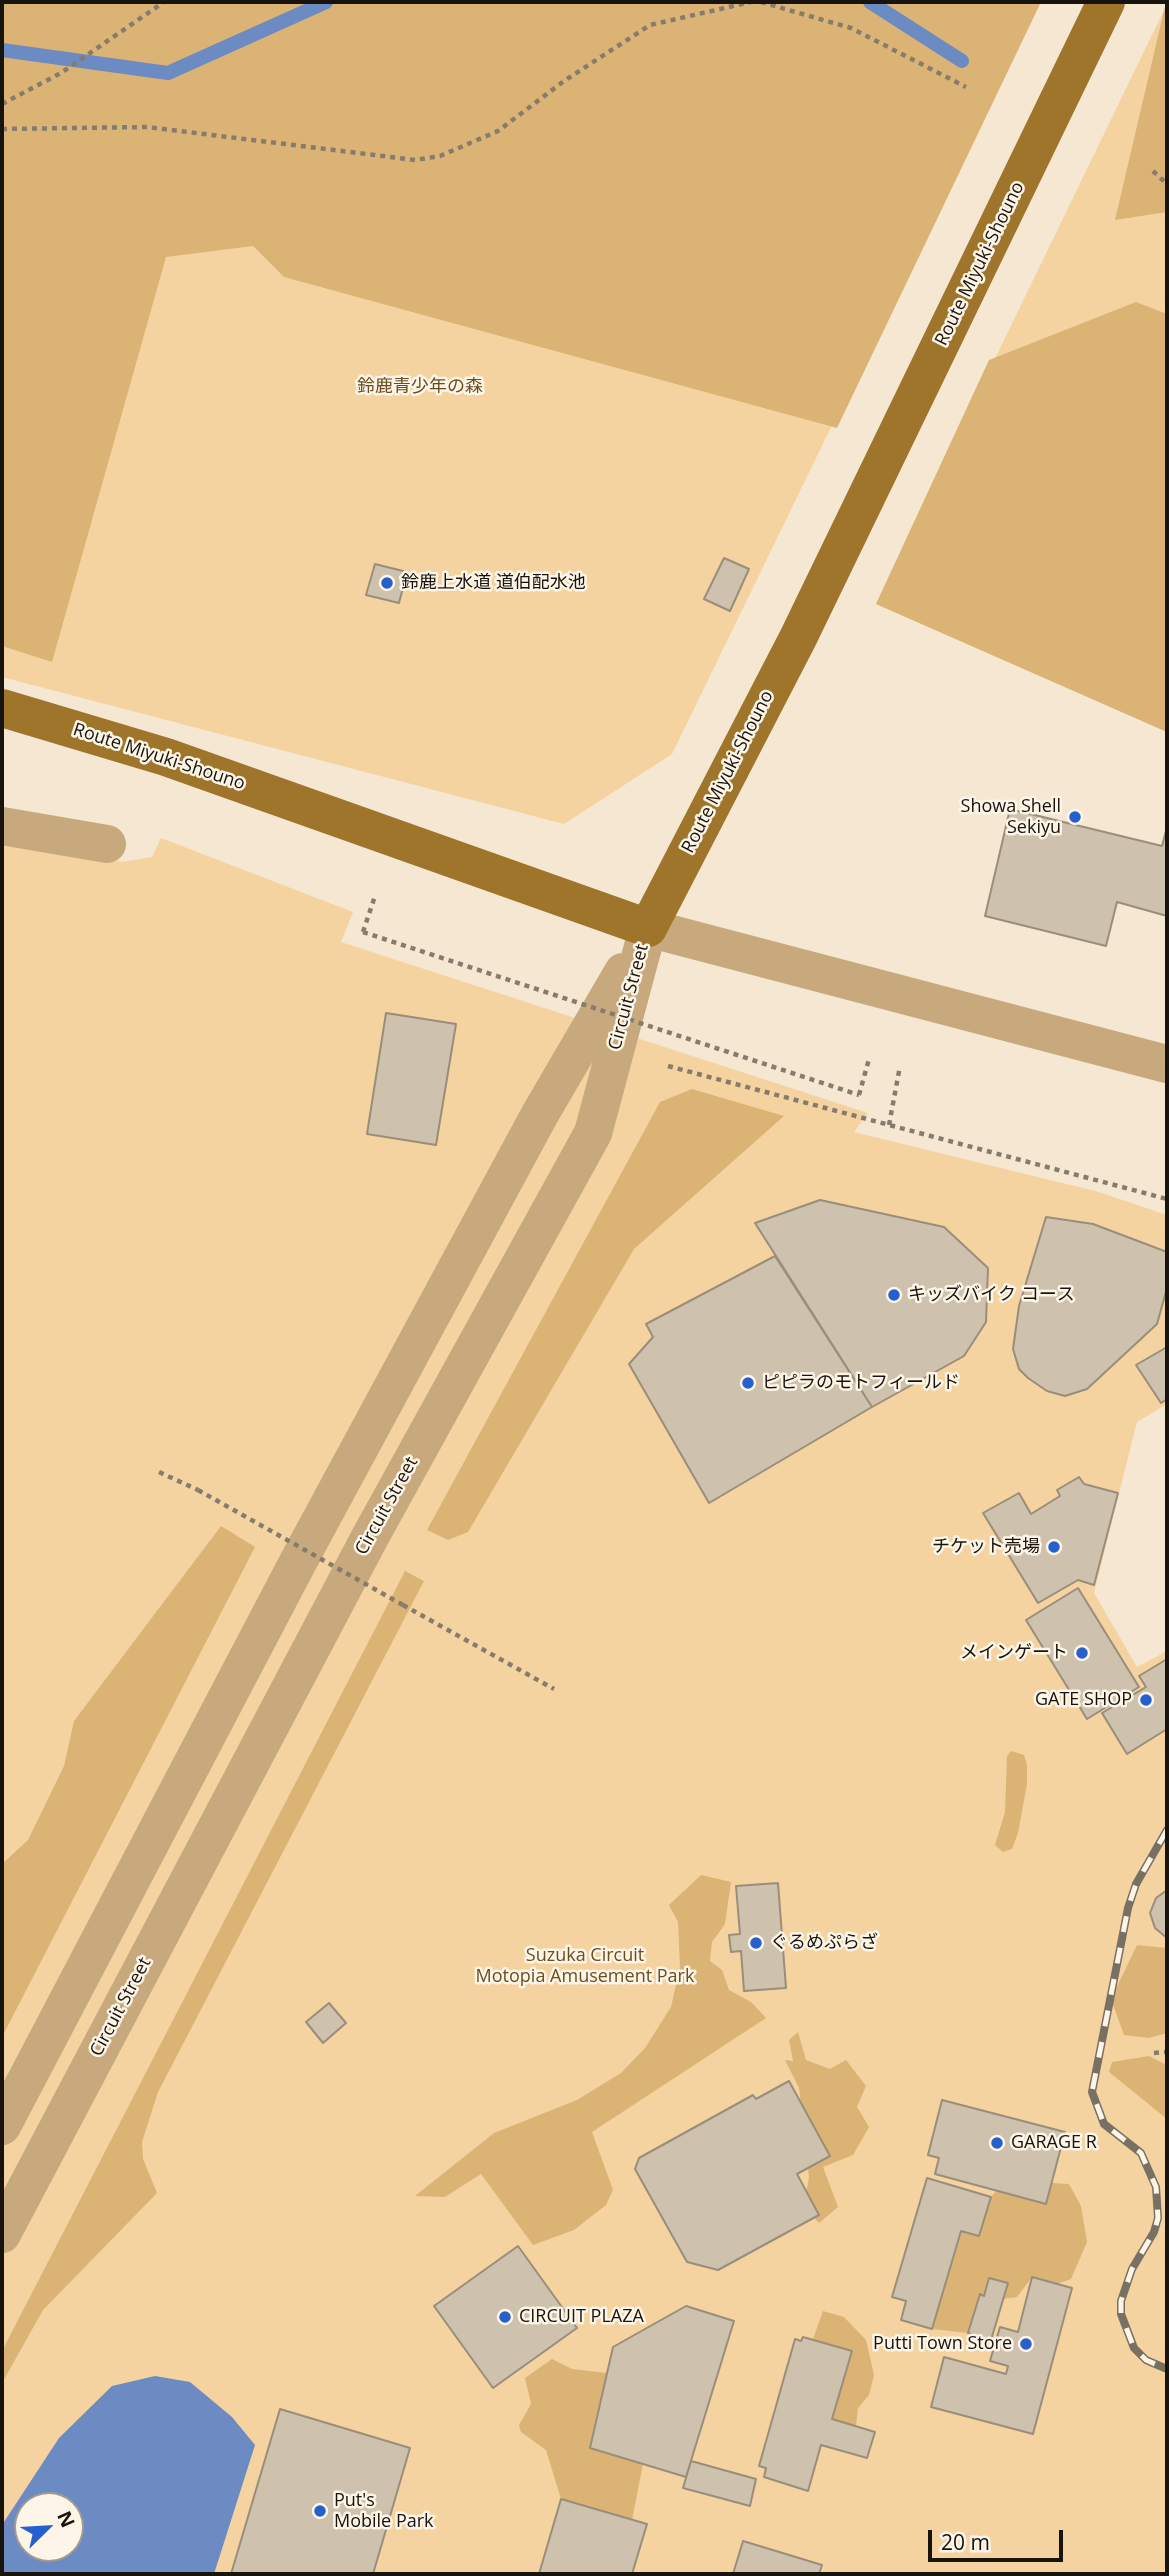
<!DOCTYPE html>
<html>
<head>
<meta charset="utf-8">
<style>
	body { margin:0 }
	#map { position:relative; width:1169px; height:2576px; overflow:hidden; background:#f5e7d2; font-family:"Open Sans",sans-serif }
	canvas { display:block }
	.frame { position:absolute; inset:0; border:4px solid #18130c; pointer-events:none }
	.north { position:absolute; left:14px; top:2492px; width:70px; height:70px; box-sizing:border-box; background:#fdf5e8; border:2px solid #a19b90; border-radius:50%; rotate:66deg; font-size:19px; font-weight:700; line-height:28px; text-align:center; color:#18130c }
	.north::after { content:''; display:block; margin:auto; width:24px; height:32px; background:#2660cd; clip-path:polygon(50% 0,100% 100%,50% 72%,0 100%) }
	.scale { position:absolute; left:928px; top:2530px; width:135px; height:32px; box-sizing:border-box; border:4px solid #18130c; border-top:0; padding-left:9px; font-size:21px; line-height:24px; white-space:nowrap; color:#18130c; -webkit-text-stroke:5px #fdf5e8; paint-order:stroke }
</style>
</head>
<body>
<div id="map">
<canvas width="1169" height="2576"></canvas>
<div class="frame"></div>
<div class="north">N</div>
<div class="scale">20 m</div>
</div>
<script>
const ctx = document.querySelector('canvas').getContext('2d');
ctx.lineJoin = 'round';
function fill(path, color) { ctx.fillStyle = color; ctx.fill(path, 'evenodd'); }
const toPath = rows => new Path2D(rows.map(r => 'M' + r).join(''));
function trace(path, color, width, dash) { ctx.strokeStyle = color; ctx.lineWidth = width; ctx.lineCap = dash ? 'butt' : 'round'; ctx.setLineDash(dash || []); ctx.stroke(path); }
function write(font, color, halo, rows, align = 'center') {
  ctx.font = font + ' "Open Sans","Noto Sans JP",sans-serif'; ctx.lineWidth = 5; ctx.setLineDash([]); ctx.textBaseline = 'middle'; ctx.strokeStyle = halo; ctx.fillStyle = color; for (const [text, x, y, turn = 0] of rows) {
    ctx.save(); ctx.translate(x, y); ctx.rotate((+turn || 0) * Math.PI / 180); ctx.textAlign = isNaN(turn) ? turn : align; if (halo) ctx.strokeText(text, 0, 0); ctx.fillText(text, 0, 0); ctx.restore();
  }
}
fill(toPath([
	[2,2,1038,2,672,754,564,824,2,677],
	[1167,4,1167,732,876,604],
	[2,838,122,862,152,857,161,838,353,912,341,942,868,1113,854,1132,1099,1192,1167,1215,1167,1404,1137,1422,1094,1593,1137,1667,1167,1651,1167,2574,2,2574],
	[28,2506,70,2506,70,2548,28,2548]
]), '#f4d3a1');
fill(toPath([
	[2,2,1041,2,837,428,284,277,253,246,166,257,52,662,2,646],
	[1166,2,1167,212,1115,220],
	[1136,302,1167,314,1167,732,876,604,989,360],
	[692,1089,784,1116,634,1249,468,1532,448,1540,427,1530,660,1102],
	[221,1526,255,1547,2,2037,2,1864,28,1840,64,1766,74,1721],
	[405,1571,424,1581,158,2092,142,2142,143,2159,157,2193,43,2310,2,2383,2,2351],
	[1011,1751,1024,1755,1027,1765,1027,1784,1018,1833,1012,1849,1003,1852,995,1845,1005,1812,1007,1756],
	[701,1875,731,1882,725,1924,712,1942,710,1961,722,1970,729,1990,751,2002,766,2018,592,2132,613,2190,606,2205,574,2230,533,2245,481,2174,445,2197,415,2196,494,2133,577,2100,621,2073,645,2048,671,2007,680,1967,678,1922,669,1905],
	[1137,1945,1167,1948,1167,2033,1149,2038,1124,2035,1111,1999],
	[798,2032,806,2060,830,2069,846,2060,866,2086,857,2107,869,2127,853,2155,823,2167,838,2207,819,2223,804,2206,809,2177,799,2088,785,2060,793,2061,789,2040],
	[1149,2056,1167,2065,1167,2119,1109,2072,1112,2062],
	[1052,2183,1069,2184,1081,2206,1087,2242,1071,2279,1057,2284,1032,2277,1017,2297,1003,2299,1008,2283,990,2278,968,2333,932,2329,961,2231,979,2236,991,2197,997,2190,1046,2204],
	[823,2311,844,2317,866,2340,874,2375,869,2395,858,2408,856,2426,832,2419,851,2351,813,2339],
	[552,2359,572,2369,607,2373,590,2448,643,2464,632,2520,561,2499,546,2450,521,2432,519,2425,531,2404,525,2378]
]), '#dbb375');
fill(toPath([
	[155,2376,190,2382,232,2417,255,2445,214,2574,2,2574,2,2525,59,2438,112,2386],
	[28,2506,70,2506,70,2548,28,2548]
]), '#6c8bc3');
trace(toPath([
	[870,2,962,61],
	[2,50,168,73,326,2]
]), '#6c8bc3', 14);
const building = toPath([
	[724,558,749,569,730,611,704,599,724,558],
	[375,564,407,572,399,603,366,595,375,564],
	[1010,809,1162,846,1167,827,1167,916,1117,902,1106,946,985,916,1010,809],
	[386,1013,456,1024,436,1145,367,1134,386,1013],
	[820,1200,944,1227,988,1268,986,1322,964,1356,872,1407,755,1223,820,1200],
	[1046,1217,1093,1224,1167,1252,1167,1288,1157,1324,1087,1389,1065,1396,1047,1391,1028,1378,1019,1369,1013,1349,1019,1306,1046,1217],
	[775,1256,872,1407,709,1503,629,1364,653,1337,646,1324,775,1256],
	[1167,1347,1167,1399,1161,1403,1136,1365,1167,1347],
	[1079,1477,1084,1484,1118,1493,1094,1585,1078,1580,1038,1603,983,1513,1019,1493,1031,1514,1060,1496,1057,1490,1079,1477],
	[1078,1588,1139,1687,1087,1719,1026,1620,1078,1588],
	[1167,1659,1167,1729,1127,1754,1102,1713,1146,1687,1139,1676,1167,1659],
	[778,1883,786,1988,744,1991,741,1951,731,1952,729,1935,740,1934,736,1886,778,1883],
	[1167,1890,1167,1938,1155,1928,1150,1913,1156,1898,1167,1890],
	[329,2003,346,2023,323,2043,306,2022,329,2003],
	[789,2081,830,2156,797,2174,819,2215,718,2270,687,2262,635,2169,639,2158,753,2095,756,2099,789,2081],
	[942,2100,1065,2132,1046,2204,935,2174,939,2158,928,2155,942,2100],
	[927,2178,991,2197,979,2236,961,2231,932,2329,901,2320,906,2301,892,2297,927,2178],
	[518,2246,577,2328,493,2388,434,2306,518,2246],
	[1032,2277,1072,2288,1033,2434,931,2407,944,2357,1006,2374,1008,2366,990,2361,1000,2327,1018,2332,1032,2277],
	[989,2278,1008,2283,991,2340,968,2333,980,2294,984,2296,989,2278],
	[686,2306,734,2321,686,2477,590,2448,613,2347,686,2306],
	[803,2337,852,2351,832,2419,875,2432,867,2458,821,2445,808,2491,764,2477,766,2468,759,2466,795,2339,801,2341,803,2337],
	[280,2409,410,2448,373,2574,231,2574,280,2409],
	[691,2461,756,2479,750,2506,683,2488,691,2461],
	[561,2499,647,2524,632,2574,539,2574,561,2499],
	[743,2541,822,2565,819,2574,733,2574,743,2541]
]);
fill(building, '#cec1ad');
trace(building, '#9a8d7a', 2);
trace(toPath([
	[761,2,851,28,966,87],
	[2,104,61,73,164,2],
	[2,129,147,127,415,160,440,156,498,131,564,81,650,25,751,2],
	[1153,171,1167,184],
	[363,932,375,896],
	[668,1066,1167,1199],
	[859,1095,869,1059],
	[889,1125,900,1066],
	[159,1472,198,1490],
	[403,1605,554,1689],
	[1154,2053,1167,2052]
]), '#867c6e', 4.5, [5, 5]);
trace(toPath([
	[2,826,107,844],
	[648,928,1167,1064],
	[2,2126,298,1562,540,1114,623,972],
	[2,2234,370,1537,593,1133,648,928]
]), '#c7a97d', 38);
trace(toPath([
	[2,708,166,757,648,928,798,638,1106,2]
]), '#9f752b', 38);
const rail = toPath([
	[1167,1830,1136,1884,1128,1908,1092,2092,1104,2124,1141,2153,1156,2187,1158,2218,1154,2232,1132,2269,1121,2301,1121,2314,1134,2348,1146,2360,1167,2369]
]);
trace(rail, '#797063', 8);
trace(rail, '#fdf5e8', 5, [16]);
trace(toPath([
	[363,932,859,1095],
	[198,1490,403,1605]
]), '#867c6e', 4.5, [5, 5]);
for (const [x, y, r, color] of [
	[387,583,7,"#2660cd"],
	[1075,817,7,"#2660cd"],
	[894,1295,7,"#2660cd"],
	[748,1383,7,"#2660cd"],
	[1054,1547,7,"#2660cd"],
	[1082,1653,7,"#2660cd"],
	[1146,1700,7,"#2660cd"],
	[756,1943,7,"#2660cd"],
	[997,2143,7,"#2660cd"],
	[505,2317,7,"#2660cd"],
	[1026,2344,7,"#2660cd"],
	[320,2511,7,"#2660cd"]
]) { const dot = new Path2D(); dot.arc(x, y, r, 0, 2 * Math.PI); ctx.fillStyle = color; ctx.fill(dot); trace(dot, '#fdf5e8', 2.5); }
write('18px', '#18130c', '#fdf5e8', [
	["Route Miyuki-Shouno",980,264,-64],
	["Route Miyuki-Shouno",159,757,18],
	["Route Miyuki-Shouno",728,772,-63],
	["Circuit Street",629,997,-75],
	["Circuit Street",387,1506,-61],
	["Circuit Street",121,2007,-62]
]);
write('18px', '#6a4e1f', '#fdf5e8', [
	["鈴鹿青少年の森",420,387],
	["Suzuka Circuit",585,1956],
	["Motopia Amusement Park",585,1977]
]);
write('18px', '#18130c', '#fdf5e8', [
	["鈴鹿上水道 道伯配水池",401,583],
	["Showa Shell",1061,807,"right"],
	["Sekiyu",1061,828,"right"],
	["キッズバイク コース",908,1295],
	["ピピラのモトフィールド",762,1383],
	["チケット売場",1040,1547,"right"],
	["メインゲート",1068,1653,"right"],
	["GATE SHOP",1132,1700,"right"],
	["ぐるめぷらざ",770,1943],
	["GARAGE R",1011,2143],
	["CIRCUIT PLAZA",519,2317],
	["Putti Town Store",1012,2344,"right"],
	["Put's",334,2501],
	["Mobile Park",334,2522]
], 'left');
</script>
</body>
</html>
